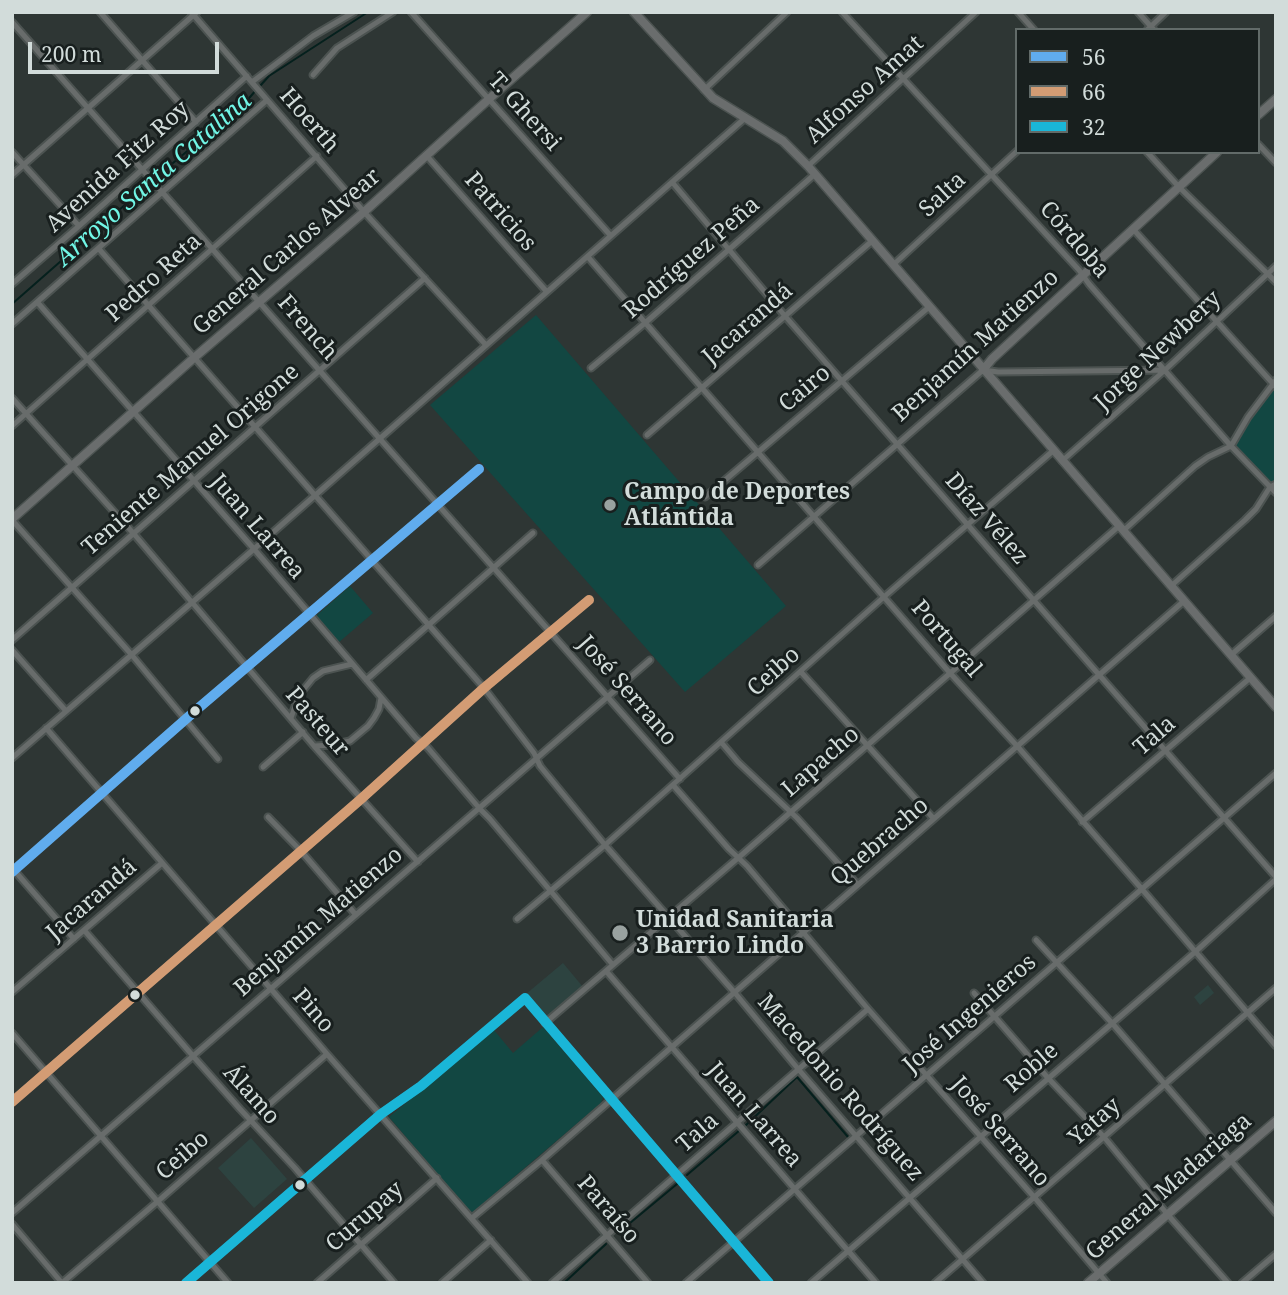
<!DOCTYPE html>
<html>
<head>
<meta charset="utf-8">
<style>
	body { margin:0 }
	#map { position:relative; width:1288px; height:1295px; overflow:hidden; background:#2e3634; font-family:"Noto Serif",serif }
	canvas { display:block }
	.frame { position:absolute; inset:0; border:14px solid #d2dcda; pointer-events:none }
	.legend { position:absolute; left:1015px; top:28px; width:245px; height:126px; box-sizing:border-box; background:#181f1e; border:2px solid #626b69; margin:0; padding:9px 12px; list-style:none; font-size:21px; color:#d2dcda }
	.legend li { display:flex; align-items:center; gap:14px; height:35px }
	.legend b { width:35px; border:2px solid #626b69 }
	.scale { position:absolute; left:28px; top:42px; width:191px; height:32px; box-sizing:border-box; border:4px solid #d2dcda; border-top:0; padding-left:9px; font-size:21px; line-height:24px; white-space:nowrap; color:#d2dcda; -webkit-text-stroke:5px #181f1e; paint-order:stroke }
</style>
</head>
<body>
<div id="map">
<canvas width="1288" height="1295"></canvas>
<div class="frame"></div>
<ul class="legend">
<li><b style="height:9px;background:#60acee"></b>56</li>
<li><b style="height:9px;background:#d39c74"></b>66</li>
<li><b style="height:9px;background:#1ab6d8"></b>32</li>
</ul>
<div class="scale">200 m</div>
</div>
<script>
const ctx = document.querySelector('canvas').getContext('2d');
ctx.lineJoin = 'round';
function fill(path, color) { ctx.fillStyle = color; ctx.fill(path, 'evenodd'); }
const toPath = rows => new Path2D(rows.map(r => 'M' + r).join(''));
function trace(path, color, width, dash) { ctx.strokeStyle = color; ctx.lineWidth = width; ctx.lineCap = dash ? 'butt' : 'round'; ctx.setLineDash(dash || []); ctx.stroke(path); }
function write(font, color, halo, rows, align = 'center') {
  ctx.font = font + ' "Noto Serif",serif'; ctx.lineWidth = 6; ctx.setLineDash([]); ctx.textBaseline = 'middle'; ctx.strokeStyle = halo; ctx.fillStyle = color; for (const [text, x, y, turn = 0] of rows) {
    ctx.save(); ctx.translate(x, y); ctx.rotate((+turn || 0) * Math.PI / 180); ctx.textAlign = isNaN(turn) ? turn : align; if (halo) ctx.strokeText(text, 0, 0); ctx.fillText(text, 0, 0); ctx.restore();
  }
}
fill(toPath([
	[563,963,583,987,546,1019,526,994],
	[1208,985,1214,993,1200,1005,1194,997],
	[251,1138,287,1179,254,1208,218,1168]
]), '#2d4340');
fill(toPath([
	[536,315,786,606,685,692,430,405],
	[1276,380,1276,484,1270,487,1231,446],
	[350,586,373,613,338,643,316,616],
	[543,1027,603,1097,601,1103,473,1212,469,1211,389,1117,494,1030,513,1053]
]), '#124742');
trace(toPath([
	[260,86,269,76,368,12],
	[155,178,245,103,256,90],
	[12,304,151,182],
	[746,1125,797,1077,848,1137],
	[687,1175,740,1130],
	[618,1233,677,1184],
	[564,1283,606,1244]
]), '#05201d', 2);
const street = toPath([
	[100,12,196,122],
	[191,12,364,212,486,345],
	[411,12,611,236],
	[842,12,1079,270,1089,284,1231,446,1276,493],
	[1018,12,1034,30],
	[1138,12,1154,30],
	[12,22,680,779],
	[1147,30,1166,12],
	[313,75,337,48,393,12],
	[252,82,313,36,354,12],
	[704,90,787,12],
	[1258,144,1276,163],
	[12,152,79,226],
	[1147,152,1179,187,1276,282],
	[426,155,547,292],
	[808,166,976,12],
	[12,175,197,12],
	[672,182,785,316,1276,877],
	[1133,229,1276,387],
	[99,249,484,688,534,753,540,766,605,845,735,993,799,1070,983,1283],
	[588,257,950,673,1018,747,1141,888,1276,1046],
	[893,265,1017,151],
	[12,284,79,226,247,76],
	[38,303,254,549,416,738,428,748,480,809,490,819,613,965],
	[12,324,267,100],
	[591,368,645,323,815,174],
	[12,398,134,534,314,746,418,862],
	[12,426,317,156],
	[647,435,872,241],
	[1062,461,1165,370,1276,266],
	[705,497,929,307],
	[12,520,131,654,218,759],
	[1123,531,1195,466,1208,457,1231,446,1248,417,1276,380],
	[758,565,983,370,998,372,1165,370],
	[1171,586,1245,520,1256,509,1270,487,1276,484],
	[12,640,425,278],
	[12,650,66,711],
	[1231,655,1276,616],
	[801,672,934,819],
	[366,680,533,533],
	[291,718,299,695,313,678,323,671,352,664],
	[46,728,327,1054,528,1283],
	[721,742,738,762,797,818,858,885],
	[315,746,332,745,350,741,368,726,374,718,379,709,381,698],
	[12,758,254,549,744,119],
	[263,767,303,732],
	[673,785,729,849,747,866,868,1009,1035,1198,1107,1283],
	[268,817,301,851,356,915],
	[1082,822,1250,678],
	[14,870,74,939],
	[12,872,195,711,479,469],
	[517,919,605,845,885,596,1054,450],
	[84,930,193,1056,240,1109,295,1168,394,1283],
	[1036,940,1112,1023,1276,1213],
	[606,971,876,1283],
	[12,992,162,863],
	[974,993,1048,1078,1104,1137,1168,1215,1228,1283],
	[545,1023,738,858,1119,526],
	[12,1033,228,1283],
	[12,1102,361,799,484,688,589,600],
	[542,1160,648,1283],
	[12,1213,650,660],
	[472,1218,542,1160,1184,601],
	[12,1224,62,1283],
	[62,1283,157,1202,327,1054],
	[186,1283,381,1114,421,1086,525,998,769,1283],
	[317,1283,437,1178],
	[442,1283,491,1240],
	[552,1283,868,1009],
	[686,1283,1276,773],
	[811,1283,1195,952,1276,879],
	[935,1283,1276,988],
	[1242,1283,1276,1254]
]);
const secondary = toPath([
	[634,12,713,98,783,141,808,166,1276,707],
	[1258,115,1276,99],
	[983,370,992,359,1217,152],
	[12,519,195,357,364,212,489,99,587,12],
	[1088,1283,1276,1121]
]);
trace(street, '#4c5351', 9);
trace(secondary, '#4c5351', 11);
trace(street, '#686c6b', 5);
trace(secondary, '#6a6d6d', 8);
trace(toPath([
	[12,872,195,711,479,469]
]), '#60acee', 10);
trace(toPath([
	[12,1102,361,799,484,688,589,600]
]), '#d39c74', 10);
trace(toPath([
	[186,1283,381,1114,421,1086,525,998,769,1283]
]), '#1ab6d8', 10);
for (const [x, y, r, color] of [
	[610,505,7,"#99a2a0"],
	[195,711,6,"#d2dcda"],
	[620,933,9,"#99a2a0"],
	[135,995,6,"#d2dcda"],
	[300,1185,6,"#d2dcda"]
]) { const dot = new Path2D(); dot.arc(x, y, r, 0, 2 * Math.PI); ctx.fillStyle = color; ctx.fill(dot); trace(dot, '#181f1e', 2.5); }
write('23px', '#d2dcda', '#181f1e', [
	["Alfonso Amat",865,90,-42],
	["T. Ghersi",524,112,48],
	["Hoerth",309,121,49],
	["Avenida Fitz Roy",118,167,-42],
	["Salta",943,195,-43],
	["Patricios",500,212,49],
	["Córdoba",1074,240,49],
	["General Carlos Alvear",287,252,-41],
	["Rodríguez Peña",692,258,-41],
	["Pedro Reta",154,278,-42],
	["Jacarandá",748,324,-41],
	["French",307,328,49],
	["Benjamín Matienzo",976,346,-42],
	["Jorge Newbery",1158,351,-43],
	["Cairo",805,389,-40],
	["Teniente Manuel Origone",191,460,-41],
	["Díaz Vélez",986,519,49],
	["Juan Larrea",257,527,49],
	["Portugal",946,639,49],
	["Ceibo",774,672,-42],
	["José Serrano",627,691,49],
	["Pasteur",317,722,49],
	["Tala",1155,736,-41],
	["Lapacho",821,762,-41],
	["Quebracho",880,842,-41],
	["Jacarandá",92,900,-41],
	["Benjamín Matienzo",319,922,-41],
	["Pino",313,1011,49],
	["José Ingenieros",970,1014,-41],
	["Roble",1032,1068,-41],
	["Macedonio Rodríguez",840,1088,49],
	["Álamo",251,1095,48],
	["Juan Larrea",754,1115,49],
	["Yatay",1095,1122,-41],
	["José Serrano",1000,1132,49],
	["Tala",698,1133,-41],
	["Ceibo",183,1156,-41],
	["General Madariaga",1169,1187,-41],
	["Paraíso",608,1210,49],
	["Curupay",365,1217,-41]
]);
write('bold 23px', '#d2dcda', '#181f1e', [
	["Campo de Deportes",624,492],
	["Atlántida",624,518],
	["Unidad Sanitaria",636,920],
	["3 Barrio Lindo",636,946]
], 'left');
write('italic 24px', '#71f6e6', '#181f1e', [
	["Arroyo Santa Catalina",154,180,-41]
]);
</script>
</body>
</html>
